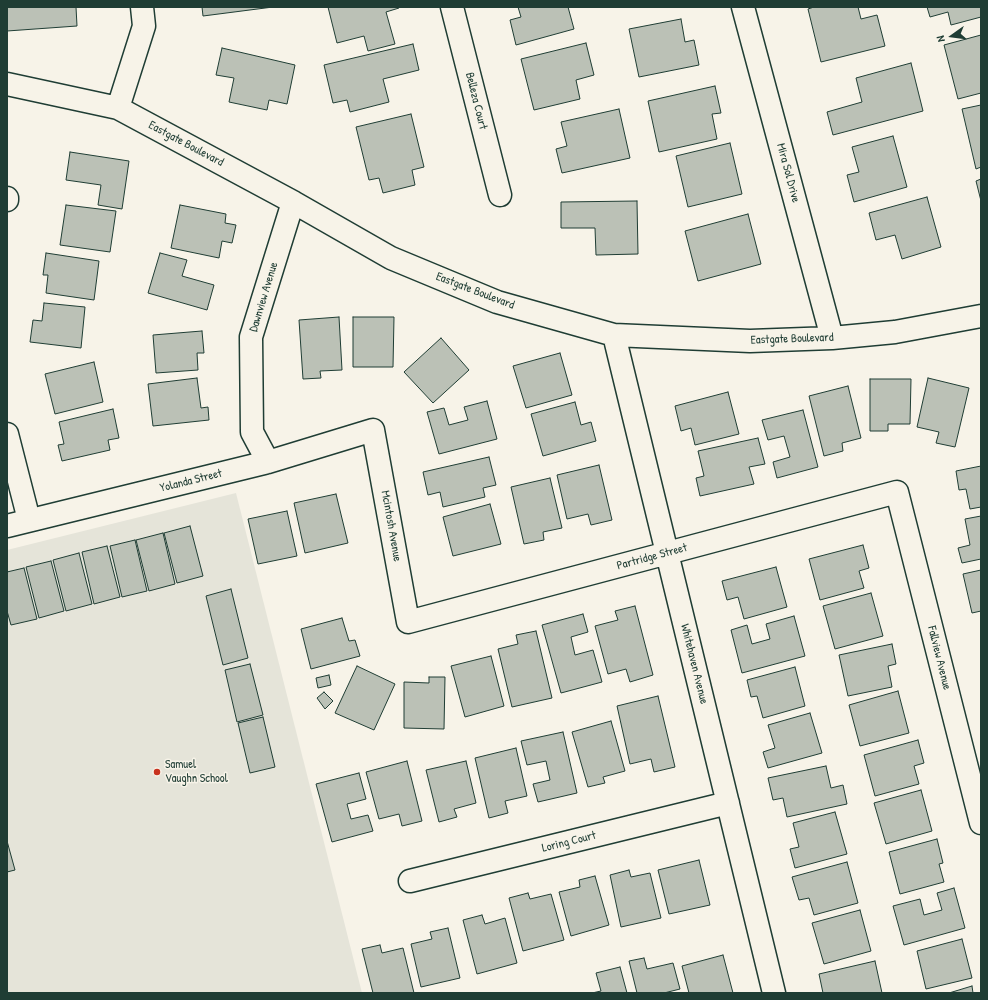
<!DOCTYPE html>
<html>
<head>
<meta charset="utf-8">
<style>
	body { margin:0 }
	#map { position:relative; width:988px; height:1000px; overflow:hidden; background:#f7f3e8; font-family:"Patrick Hand",sans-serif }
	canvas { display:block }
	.frame { position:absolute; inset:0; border:8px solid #1f3d34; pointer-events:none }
	.north { position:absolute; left:932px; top:16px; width:40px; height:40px; -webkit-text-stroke:3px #f7f3e8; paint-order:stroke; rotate:256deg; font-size:11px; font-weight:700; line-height:16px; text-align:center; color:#1f3d34 }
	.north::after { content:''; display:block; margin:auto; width:14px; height:18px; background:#1f3d34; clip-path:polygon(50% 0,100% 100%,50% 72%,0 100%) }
</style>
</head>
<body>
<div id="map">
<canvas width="988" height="1000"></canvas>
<div class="frame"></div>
<div class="north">N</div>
</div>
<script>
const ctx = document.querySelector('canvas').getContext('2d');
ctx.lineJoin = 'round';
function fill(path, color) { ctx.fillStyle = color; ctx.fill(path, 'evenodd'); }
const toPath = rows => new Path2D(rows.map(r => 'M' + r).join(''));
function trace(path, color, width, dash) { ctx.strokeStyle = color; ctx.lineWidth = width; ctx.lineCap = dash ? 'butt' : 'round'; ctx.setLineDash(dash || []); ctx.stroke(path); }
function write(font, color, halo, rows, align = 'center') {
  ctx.font = font + ' "Patrick Hand",sans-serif'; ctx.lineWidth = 3; ctx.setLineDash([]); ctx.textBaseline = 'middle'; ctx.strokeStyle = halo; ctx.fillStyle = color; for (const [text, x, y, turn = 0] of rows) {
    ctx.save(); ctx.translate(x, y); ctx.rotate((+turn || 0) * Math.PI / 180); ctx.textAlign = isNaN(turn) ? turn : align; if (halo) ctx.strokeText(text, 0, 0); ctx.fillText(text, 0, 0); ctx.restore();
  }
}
fill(toPath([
	[236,493,362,993,7,993,7,550]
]), '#e5e4d9');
const building = toPath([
	[7,7,76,7,77,26,7,31,7,7],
	[202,7,273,7,203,16,202,7],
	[328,7,399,7,399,8,386,12,395,44,368,51,364,36,337,43,328,7],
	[518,7,568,7,574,29,516,45,510,20,521,17,518,7],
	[814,7,858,7,861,19,877,15,885,46,821,62,808,9,814,7],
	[927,7,981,7,981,17,951,25,948,12,930,17,927,7],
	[681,19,685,42,694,40,699,65,639,77,629,29,681,19],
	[981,35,981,93,958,99,944,45,981,35],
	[586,43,594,75,576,80,580,99,534,110,521,59,586,43],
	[413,44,419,70,383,79,389,102,350,112,347,100,333,103,324,65,413,44],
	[222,48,295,65,287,104,269,100,267,110,229,102,234,78,216,75,222,48],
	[911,63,923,111,833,135,827,112,862,102,856,78,911,63],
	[715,86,721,113,712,114,717,139,659,152,648,101,715,86],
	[981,105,981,167,976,169,962,109,981,105],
	[619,109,630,158,562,173,556,149,567,146,561,122,619,109],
	[411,114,424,167,412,170,415,185,383,193,379,178,369,180,356,127,411,114],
	[893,136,907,187,854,202,847,175,859,172,852,147,893,136],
	[730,143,742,194,688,207,676,156,730,143],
	[70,152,129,161,122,209,98,205,101,185,66,180,70,152],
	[981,179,981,201,976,181,981,179],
	[927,197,941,247,902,259,895,235,876,240,869,213,927,197],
	[637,201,638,254,596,255,595,228,561,228,561,202,637,201],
	[66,205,116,211,110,252,60,245,66,205],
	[180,205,226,214,225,223,236,225,232,243,222,241,219,258,171,248,180,205],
	[748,214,761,264,698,281,685,231,748,214],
	[46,253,99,261,94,300,46,293,48,275,43,275,46,253],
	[160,253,187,260,182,276,214,285,207,310,148,293,160,253],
	[44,303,85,307,81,348,30,342,33,320,42,321,44,303],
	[339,317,342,370,320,371,321,378,303,379,299,320,339,317],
	[353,317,394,317,393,367,353,367,353,317],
	[202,331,204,353,197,353,198,370,156,373,153,335,202,331],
	[441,338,469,370,433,403,404,372,441,338],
	[560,353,572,395,526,408,513,366,560,353],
	[94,362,103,402,55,414,45,374,94,362],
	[197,378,201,408,208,407,209,420,153,426,148,384,197,378],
	[928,378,969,388,955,447,936,443,939,432,917,427,928,378],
	[870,379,911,379,910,424,888,424,888,431,870,431,870,379],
	[848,386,861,438,842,443,843,451,824,456,809,396,848,386],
	[728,392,739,434,695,445,691,428,681,431,675,406,728,392],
	[487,401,497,439,439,454,427,412,444,408,449,425,468,420,464,407,487,401],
	[575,402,581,425,591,422,596,441,543,456,531,414,575,402],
	[113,409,119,438,108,440,110,450,62,461,58,445,64,444,59,422,113,409],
	[803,410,818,467,777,478,773,462,790,457,784,436,768,440,762,420,803,410],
	[758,438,765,464,749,467,754,484,700,496,696,478,704,476,698,451,758,438],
	[489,457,496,485,483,488,485,497,443,507,440,492,428,495,423,472,489,457],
	[599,465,612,520,591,525,588,514,567,519,557,475,599,465],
	[981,466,981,507,970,509,966,489,959,490,956,471,981,466],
	[550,478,562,528,543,532,544,540,524,544,511,487,550,478],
	[336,494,348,543,305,553,294,503,336,494],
	[490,504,501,544,453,556,443,517,490,504],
	[287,511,297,556,258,564,248,519,287,511],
	[981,516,981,559,962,563,958,548,970,545,965,519,981,516],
	[190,526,203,576,177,583,164,533,190,526],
	[163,533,175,584,149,591,136,540,163,533],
	[135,540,147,591,122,597,110,546,135,540],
	[863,545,869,568,859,571,864,588,820,600,809,559,863,545],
	[107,546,120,597,94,604,82,552,107,546],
	[79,553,92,604,66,611,53,560,79,553],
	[51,561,64,611,39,618,26,567,51,561],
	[776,567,787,607,744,619,738,597,727,600,722,581,776,567],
	[24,568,37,619,11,625,7,611,7,572,24,568],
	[981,570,981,611,972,613,963,574,981,570],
	[231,589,248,658,223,665,206,596,231,589],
	[871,593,883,636,835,649,823,606,871,593],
	[635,606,653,675,630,682,626,669,608,674,595,626,618,620,615,611,635,606],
	[583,614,588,632,571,637,575,655,593,650,602,682,561,693,542,625,583,614],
	[794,616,805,656,742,673,731,630,747,625,752,644,770,639,766,624,794,616],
	[342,618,349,641,355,640,360,656,311,669,301,629,342,618],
	[536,631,552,698,512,707,498,649,518,644,516,635,536,631],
	[892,644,896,664,888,666,892,687,848,696,839,655,892,644],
	[491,656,504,706,465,717,451,666,491,656],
	[250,664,263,715,237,722,225,670,250,664],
	[357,666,395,684,374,730,335,713,357,666],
	[795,667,805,706,763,718,757,696,751,697,747,680,795,667],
	[329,675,331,685,318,688,316,678,329,675],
	[429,677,445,677,444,729,404,728,404,682,429,683,429,677],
	[898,691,909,733,860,746,849,705,898,691],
	[324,692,333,701,325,709,317,698,324,692],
	[658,696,675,767,654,772,651,759,630,764,617,706,658,696],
	[810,713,822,753,768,768,763,752,775,748,768,725,810,713],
	[263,717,275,767,250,773,238,723,263,717],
	[611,721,625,771,603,777,605,783,588,787,572,732,611,721],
	[563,732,577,793,538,802,533,784,550,780,546,761,527,765,521,741,563,732],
	[918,740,924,763,914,766,919,784,875,796,864,755,918,740],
	[516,748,527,796,505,801,508,813,489,818,475,758,516,748],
	[407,761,422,821,402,826,399,814,379,819,366,772,407,761],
	[466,761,476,803,454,809,457,817,439,822,426,770,466,761],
	[826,766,831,788,843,785,847,804,787,817,783,798,773,800,768,778,826,766],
	[359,773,366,799,347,804,351,819,368,815,373,831,332,842,316,784,359,773],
	[921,790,932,831,886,844,874,803,921,790],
	[835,812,847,854,795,868,790,849,799,847,793,823,835,812],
	[937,839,943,863,939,864,944,882,900,894,889,852,937,839],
	[7,841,15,870,7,872,7,841],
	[699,860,710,905,669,914,658,870,699,860],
	[847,862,858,903,814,915,809,898,799,900,792,877,847,862],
	[629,870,631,877,650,873,661,918,621,927,610,875,629,870],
	[595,876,609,925,571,936,559,892,580,887,579,880,595,876],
	[954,888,965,928,904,945,893,906,920,899,924,915,942,910,937,893,954,888],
	[528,893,530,899,551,894,564,940,523,951,509,898,528,893],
	[860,910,871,951,824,964,812,923,860,910],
	[482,915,485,924,505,918,517,963,477,974,463,920,482,915],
	[448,928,460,978,421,987,411,944,432,939,430,932,448,928],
	[962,939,972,978,926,989,917,951,962,939],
	[380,945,382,953,403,948,414,993,373,993,362,949,380,945],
	[723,955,733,993,689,993,682,966,723,955],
	[644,958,647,969,673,963,680,989,664,993,637,993,629,961,644,958],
	[875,961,882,993,823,993,819,974,875,961],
	[620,967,627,993,592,993,601,991,596,973,620,967],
	[972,986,973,993,949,993,972,986]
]);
fill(building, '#bbc1b6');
trace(building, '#1f3d34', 1);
const minor = toPath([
	[452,7,500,195],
	[743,7,832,338],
	[7,84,118,108,293,202,391,258,497,302,614,335,750,341,832,338,895,332,981,316],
	[118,108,144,26,142,7],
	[7,200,7,198],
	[614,335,774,993],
	[7,434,29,520],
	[268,462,252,432,251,337,293,202],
	[7,526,268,462,373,430,408,622,897,492,981,823],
	[410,881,728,803]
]);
trace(minor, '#1f3d34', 25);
trace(minor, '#f7f3e8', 22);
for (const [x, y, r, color] of [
	[157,772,4,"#c8321e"]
]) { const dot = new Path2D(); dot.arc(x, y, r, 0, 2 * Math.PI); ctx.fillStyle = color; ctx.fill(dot); trace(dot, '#f7f3e8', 1.5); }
write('12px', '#1f3d34', '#f7f3e8', [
	["Belleza Court",476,101,76],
	["Eastgate Boulevard",186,144,28],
	["Mira Sol Drive",788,173,75],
	["Eastgate Boulevard",475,291,21],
	["Dawnview Avenue",264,297,-73],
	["Eastgate Boulevard",792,339,-2],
	["Yolanda Street",191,481,-14],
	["Mcintosh Avenue",391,526,80],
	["Partridge Street",652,557,-15],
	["Fallview Avenue",939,658,76],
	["Whitehaven Avenue",694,664,76],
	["Loring Court",569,842,-14]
]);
write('12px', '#1f3d34', '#f7f3e8', [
	["Samuel",165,765],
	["Vaughn School",165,779]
], 'left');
</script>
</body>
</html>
